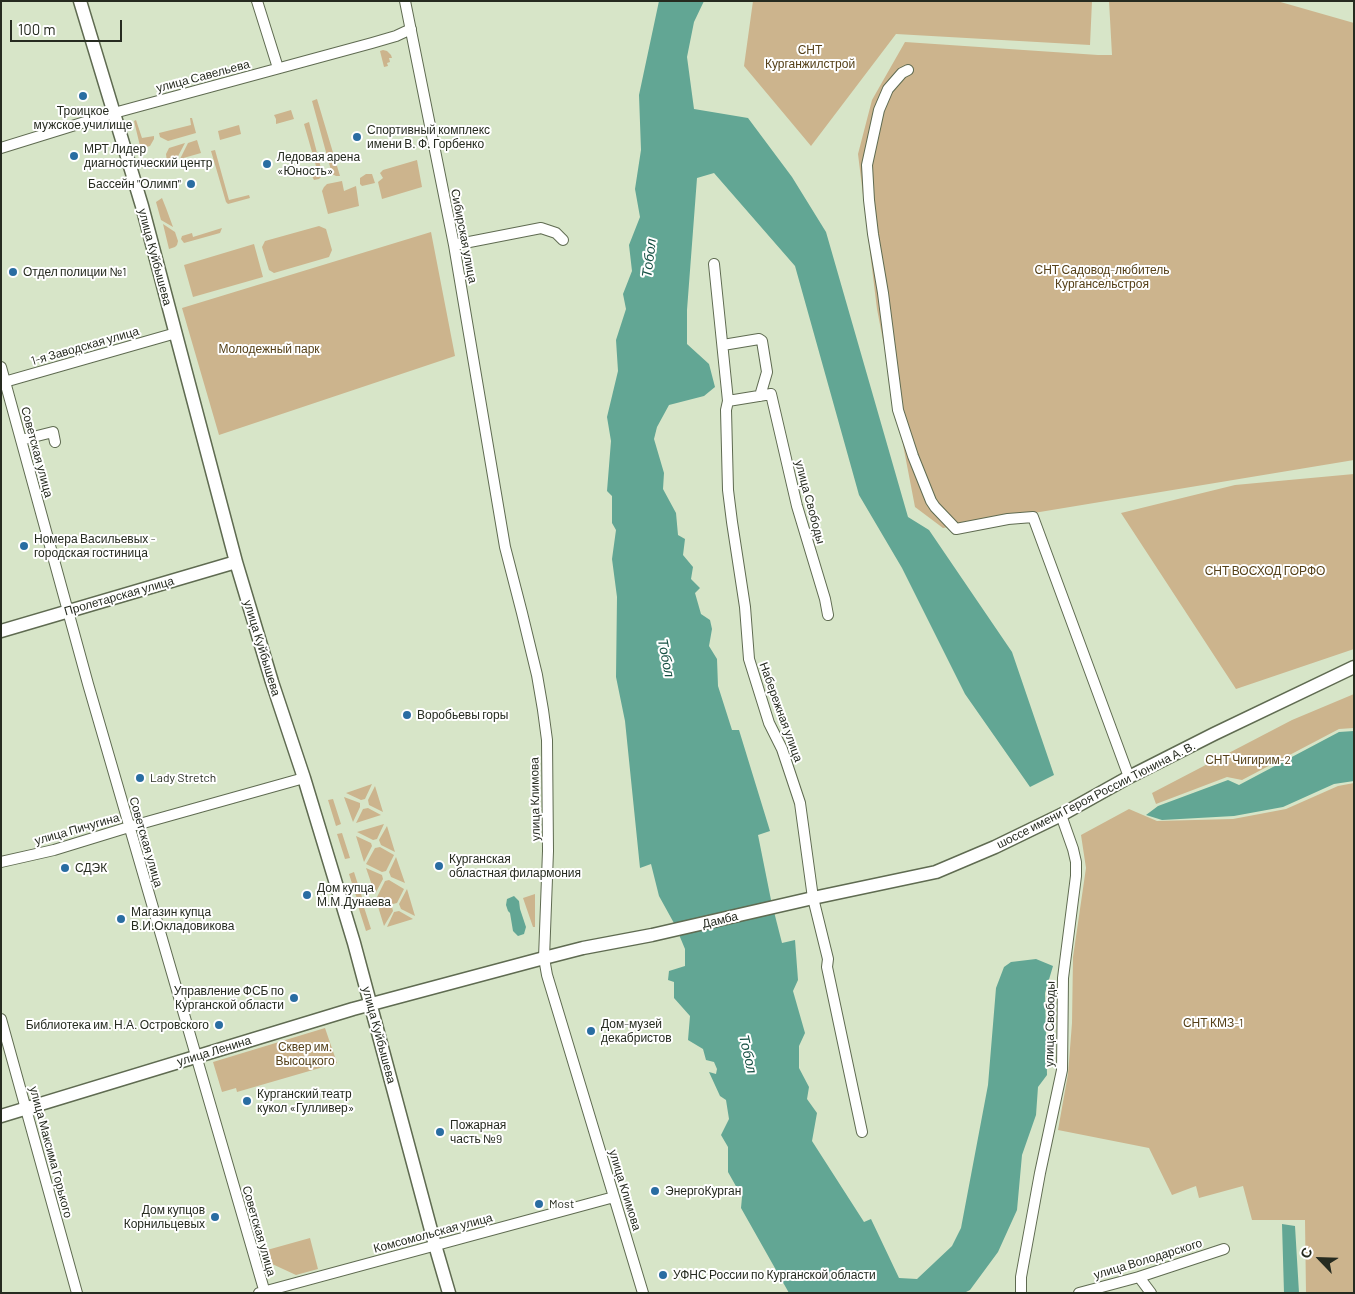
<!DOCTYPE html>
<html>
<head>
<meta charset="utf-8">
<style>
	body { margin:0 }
	#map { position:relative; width:1355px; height:1294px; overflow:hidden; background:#d7e5c8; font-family:Barlow,sans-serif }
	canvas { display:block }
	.frame { position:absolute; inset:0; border:2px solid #262b20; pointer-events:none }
	.north { position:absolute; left:1295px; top:1234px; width:50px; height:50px; -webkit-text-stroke:4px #fff; paint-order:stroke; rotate:294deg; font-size:14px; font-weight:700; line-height:20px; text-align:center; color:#262b20 }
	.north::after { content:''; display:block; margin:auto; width:18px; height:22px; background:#262b20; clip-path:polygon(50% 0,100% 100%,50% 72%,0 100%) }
	.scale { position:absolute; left:10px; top:20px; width:112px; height:22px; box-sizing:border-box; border:2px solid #262b20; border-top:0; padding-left:6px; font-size:15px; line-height:18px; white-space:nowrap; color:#262b20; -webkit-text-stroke:4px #fff; paint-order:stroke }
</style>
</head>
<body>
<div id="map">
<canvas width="1355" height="1294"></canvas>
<div class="frame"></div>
<div class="north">С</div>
<div class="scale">100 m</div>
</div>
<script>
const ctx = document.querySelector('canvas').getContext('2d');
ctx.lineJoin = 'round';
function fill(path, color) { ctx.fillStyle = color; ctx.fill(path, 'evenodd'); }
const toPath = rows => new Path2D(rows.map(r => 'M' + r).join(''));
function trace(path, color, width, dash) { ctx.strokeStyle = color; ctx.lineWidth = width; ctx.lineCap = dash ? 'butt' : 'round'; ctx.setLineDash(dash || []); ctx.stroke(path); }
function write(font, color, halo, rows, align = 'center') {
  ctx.font = font + ' Barlow,sans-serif'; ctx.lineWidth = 4; ctx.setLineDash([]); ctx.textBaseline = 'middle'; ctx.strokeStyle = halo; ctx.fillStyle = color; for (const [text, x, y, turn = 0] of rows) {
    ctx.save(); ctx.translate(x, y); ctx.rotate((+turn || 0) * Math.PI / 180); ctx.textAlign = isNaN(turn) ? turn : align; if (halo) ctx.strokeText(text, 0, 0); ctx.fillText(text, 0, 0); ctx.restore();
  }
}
fill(toPath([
	[753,1,1092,1,1090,45,896,34,811,146,744,66],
	[1109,1,1277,1,1354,23,1354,460,943,528,915,507,877,309,858,154,872,100,905,42,1098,55,1112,55],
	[383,50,387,51,391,55,392,58,389,58,390,62,387,63,388,66,384,67,380,51],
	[317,99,340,176,336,176,332,174,312,101],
	[291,110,294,119,276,124,276,119,274,115],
	[190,118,192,118,196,133,168,141,160,137,159,133,191,125],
	[136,120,142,138,154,136,154,139,150,146,143,148,140,146,134,121],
	[309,122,322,172,322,176,319,179,314,180,312,176,318,173,304,124],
	[239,125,241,134,220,140,218,131],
	[197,140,201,153,180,159,188,143],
	[185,143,176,160,167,162,166,154,169,148],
	[215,150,229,200,249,195,250,198,228,204,226,202,211,151],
	[417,160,422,187,382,199,378,182,383,178,380,173,383,170],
	[366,174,372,174,375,183,362,186,360,184,360,178],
	[342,181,344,191,356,186,359,206,328,214,322,191,324,187,327,184],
	[162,198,166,208,173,227,161,220,156,202],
	[163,224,175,232,178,241,177,245,175,247,169,249],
	[319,226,326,229,332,250,329,257,274,273,269,270,262,247,265,241],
	[222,228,220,233,184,243,181,239,182,236,192,233,193,237],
	[431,232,455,356,219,435,182,308],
	[254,244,263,277,193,297,184,265],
	[1354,474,1354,649,1236,689,1121,513,1235,485],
	[1354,694,1354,728,1339,729,1242,780,1227,777,1156,804,1152,793,1292,720],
	[1354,783,1354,1293,1306,1293,1305,1220,1252,1220,1243,1186,1199,1198,1196,1186,1172,1195,1149,1148,1058,1130,1068,1074,1072,1023,1073,957,1086,868,1081,835,1129,809,1157,821,1233,819,1286,809,1338,786],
	[372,784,365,799,361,800,346,793],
	[375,786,383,812,369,805,368,800],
	[344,797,360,803,360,807,353,822],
	[333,799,341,824,336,826,328,800],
	[368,808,381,815,356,823,363,809],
	[384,824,377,839,373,840,357,832],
	[387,826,395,852,381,845,379,840],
	[342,833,350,858,345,859,337,834],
	[356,836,371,843,372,846,364,862],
	[380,847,394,855,386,871,382,872,366,864,375,848],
	[396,857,405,883,391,877,389,872],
	[366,868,382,875,383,879,375,894],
	[354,872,362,897,357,899,349,874],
	[389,880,404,889,397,903,393,904,377,897,385,881],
	[407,889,415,916,401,909,399,904],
	[535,894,535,927,533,927,523,898],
	[376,900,392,907,393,911,384,926],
	[363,904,371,929,366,931,358,906],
	[399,911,413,919,387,927,394,912],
	[325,1028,337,1063,237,1092,236,1088,222,1092,213,1062],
	[310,1238,318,1269,296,1275,270,1263,267,1250]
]), '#ccb48d');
fill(toPath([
	[659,1,704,1,694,22,687,57,694,109,748,118,792,177,826,232,908,517,929,530,1012,652,1054,775,1030,787,965,694,902,568,859,495,795,266,714,173,697,178,687,310,687,344,709,364,715,387,704,396,669,405,657,427,654,439,664,473,663,489,676,513,678,535,685,539,683,555,693,567,691,579,700,588,695,593,701,614,710,620,712,629,709,646,717,659,718,686,732,730,739,730,770,831,758,835,771,900,782,943,795,940,798,980,793,991,805,1033,799,1046,799,1068,809,1087,807,1099,817,1113,812,1141,864,1222,871,1219,899,1278,917,1279,952,1246,961,1228,988,1085,996,988,1004,967,1011,962,1036,959,1053,966,1045,993,1047,1075,1038,1087,1036,1115,1022,1155,1017,1210,998,1252,970,1290,964,1293,789,1293,741,1208,742,1197,728,1172,728,1147,721,1135,729,1119,726,1100,720,1096,709,1072,716,1074,717,1069,714,1062,706,1060,703,1049,688,1040,690,1016,674,998,674,982,668,980,669,971,685,966,685,949,675,925,659,896,651,864,640,868,625,721,616,677,617,597,612,559,616,530,612,523,612,496,607,491,611,441,607,417,618,371,616,340,626,309,623,294,632,271,629,245,640,217,635,189,641,150,639,95],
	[1354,731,1354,781,1334,784,1283,807,1234,816,1162,820,1146,815,1158,806,1228,780,1239,785,1339,732],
	[514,896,519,901,520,909,526,927,524,934,518,936,513,931,510,913,508,911,506,905,507,899],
	[1282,1224,1295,1226,1299,1293,1284,1293]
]), '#62a694');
const minor = toPath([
	[257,1,278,68],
	[405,1,454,245,505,547,522,613,537,675,543,710,547,740,548,851,544,958,547,975,643,1293],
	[908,70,902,73,888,89,879,110,867,165,869,200,873,234,883,293,898,410,913,456,931,501,935,507,956,529,1008,519,1033,517,1129,777],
	[1,148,114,113,372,43,396,36,411,29],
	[454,245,541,228,556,233,563,240],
	[714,264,728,401,726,410,728,490,732,522,745,607,749,659,769,723,782,749,800,803,813,898,828,959,827,967,862,1132],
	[723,345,759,339,762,341,767,372,760,396],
	[1,367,88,684,265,1293],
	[1,383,176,333],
	[728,401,771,394,797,506,825,599,828,615],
	[21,440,53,432,55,442],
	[1,862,54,850,129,827,304,778],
	[1,1019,77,1293],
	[1139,1277,1151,1293],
	[259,1293,614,1197],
	[1021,1293,1021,1277,1040,1173,1062,1070,1063,978,1076,876,1076,862,1073,849,1061,815],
	[1079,1293,1139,1277,1224,1249]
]);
const major = toPath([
	[80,1,142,206,236,562,272,682,304,778,354,943,435,1245,449,1293],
	[1,631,236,562],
	[1,1116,353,1009,544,958,583,948,652,935,813,898,936,872,995,847,1061,815,1129,777,1214,734,1354,667]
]);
trace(minor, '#5f6b51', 12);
trace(major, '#5f6b51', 15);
trace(minor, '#fff', 10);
trace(major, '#fff', 12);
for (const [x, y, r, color] of [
	[83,96,5,"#296da2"],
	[357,137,5,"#296da2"],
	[74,156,5,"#296da2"],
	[267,164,5,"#296da2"],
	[191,184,5,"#296da2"],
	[13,272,5,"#296da2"],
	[24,546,5,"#296da2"],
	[407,715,5,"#296da2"],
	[140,778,5,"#296da2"],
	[439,866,5,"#296da2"],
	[65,868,5,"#296da2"],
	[307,895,5,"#296da2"],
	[121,919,5,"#296da2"],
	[294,998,5,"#296da2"],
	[219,1025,5,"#296da2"],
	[591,1031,5,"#296da2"],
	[247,1101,5,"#296da2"],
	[440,1132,5,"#296da2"],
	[655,1191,5,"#296da2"],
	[539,1204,5,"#296da2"],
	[215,1217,5,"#296da2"],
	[663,1275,5,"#296da2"]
]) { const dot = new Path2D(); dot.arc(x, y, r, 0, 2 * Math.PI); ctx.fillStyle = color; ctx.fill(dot); trace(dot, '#fff', 2); }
write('12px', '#554018', '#fff', [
	["СНТ",810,50],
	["Курганжилстрой",810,64],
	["СНТ Садовод-любитель",1102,270],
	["Кургансельстроя",1102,284],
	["Молодежный парк",269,349],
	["СНТ ВОСХОД ГОРФО",1265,571],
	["СНТ Чигирим-2",1248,760],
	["СНТ КМЗ-1",1213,1023],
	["Сквер им.",305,1047],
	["Высоцкого",305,1061]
]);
write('12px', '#262b20', '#fff', [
	["улица Савельева",203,76,-15],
	["Сибирская улица",464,236,79],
	["улица Куйбышева",155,257,75],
	["1-я Заводская улица",85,346,-16],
	["Советская улица",37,452,75],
	["улица Свободы",810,502,75],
	["Пролетарская улица",119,596,-16],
	["улица Куйбышева",262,648,73],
	["Набережная улица",781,712,70],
	["шоссе имени Героя России Тюнина А. В.",1096,795,-27],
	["улица Климова",535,799,-91],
	["улица Пичугина",77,829,-16],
	["Советская улица",146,842,74],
	["Дамба",720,920,-13],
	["улица Свободы",1050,1024,-89],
	["улица Куйбышева",379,1035,75],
	["улица Ленина",214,1051,-17],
	["улица Максима Горького",51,1152,75],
	["улица Климова",625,1190,73],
	["Советская улица",259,1231,74],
	["Комсомольская улица",433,1233,-15],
	["улица Володарского",1148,1259,-17]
]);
write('12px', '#262b20', '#fff', [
	["Троицкое",83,111,"center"],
	["мужское училище",83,125,"center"],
	["Спортивный комплекс",367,130],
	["имени В. Ф. Горбенко",367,144],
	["МРТ Лидер",84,149],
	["диагностический центр",84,163],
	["Ледовая арена",277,157],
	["«Юность»",277,171],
	["Бассейн \"Олимп\"",181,184,"right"],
	["Отдел полиции №1",23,272],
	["Номера Васильевых -",34,539],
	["городская гостиница",34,553],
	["Воробьевы горы",417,715],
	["Lady Stretch",150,778],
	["Курганская",449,859],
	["областная филармония",449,873],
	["СДЭК",75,868],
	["Дом купца",317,888],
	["М.М.Дунаева",317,902],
	["Магазин купца",131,912],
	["В.И.Окладовикова",131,926],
	["Управление ФСБ по",284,991,"right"],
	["Курганской области",284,1005,"right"],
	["Дом-музей",601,1024],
	["декабристов",601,1038],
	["Библиотека им. Н.А. Островского",209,1025,"right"],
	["Курганский театр",257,1094],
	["кукол «Гулливер»",257,1108],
	["Пожарная",450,1125],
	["часть №9",450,1139],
	["ЭнергоКурган",665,1191],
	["Most",549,1204],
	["Дом купцов",205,1210,"right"],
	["Корнильцевых",205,1224,"right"],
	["УФНС России по Курганской области",673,1275]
], 'left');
write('italic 14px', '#165043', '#fff', [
	["Тобол",649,258,-83],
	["Тобол",666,658,79],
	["Тобол",748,1054,77]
]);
</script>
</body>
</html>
